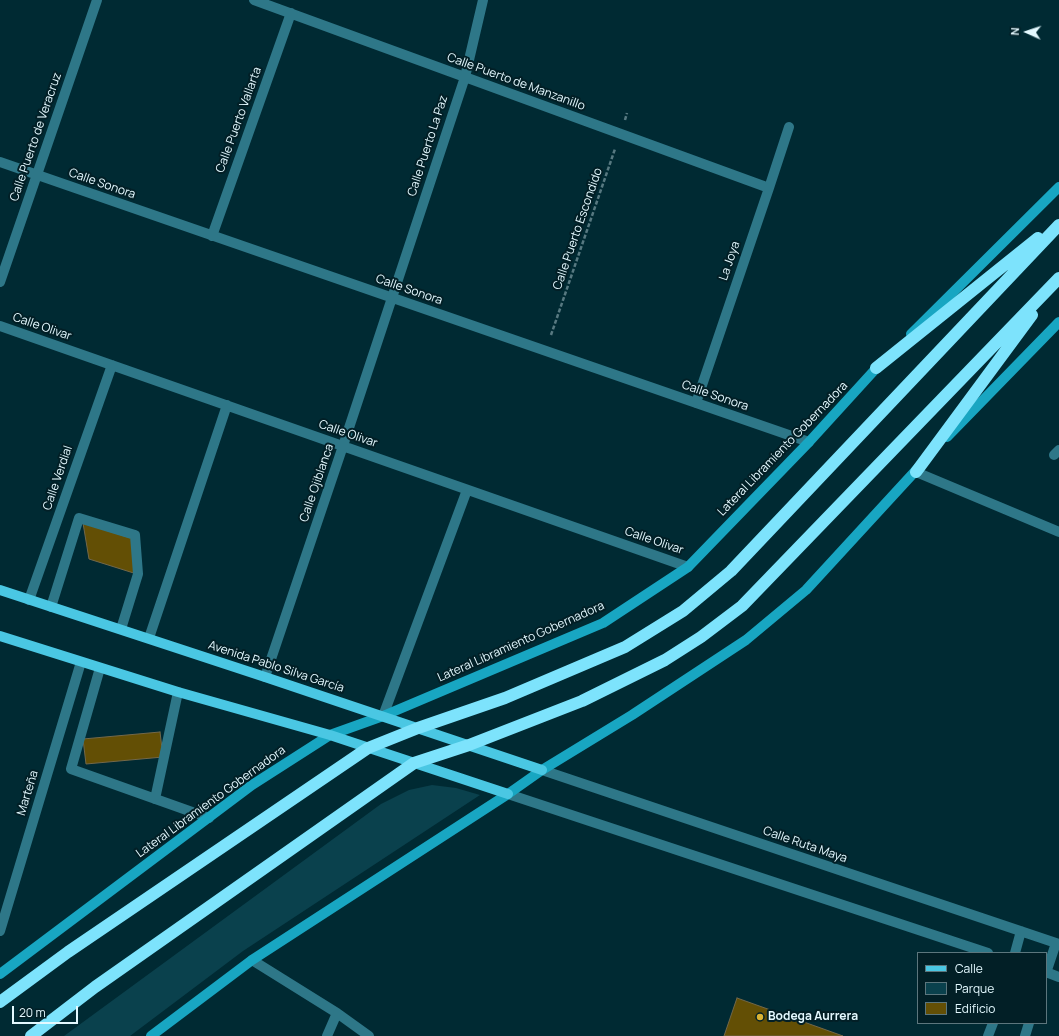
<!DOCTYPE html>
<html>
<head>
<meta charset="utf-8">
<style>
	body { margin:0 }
	#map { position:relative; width:1059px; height:1036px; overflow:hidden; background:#002a33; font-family:Manrope,sans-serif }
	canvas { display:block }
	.legend { position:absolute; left:917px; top:952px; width:130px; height:72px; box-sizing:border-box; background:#021f26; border:1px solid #5c767d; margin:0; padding:5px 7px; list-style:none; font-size:12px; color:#e4f9ff }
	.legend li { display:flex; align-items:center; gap:8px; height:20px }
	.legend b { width:20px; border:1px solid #5c767d }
	.north { position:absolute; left:1007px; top:12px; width:40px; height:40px; -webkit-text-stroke:3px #021f26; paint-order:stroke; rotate:273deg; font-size:11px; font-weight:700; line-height:16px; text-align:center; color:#e4f9ff }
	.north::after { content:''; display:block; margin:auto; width:14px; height:18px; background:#e4f9ff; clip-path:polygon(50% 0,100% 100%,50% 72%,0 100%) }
	.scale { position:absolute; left:12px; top:1006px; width:66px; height:18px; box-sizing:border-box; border:2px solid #e4f9ff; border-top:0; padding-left:5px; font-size:12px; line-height:14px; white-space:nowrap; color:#e4f9ff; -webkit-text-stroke:3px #021f26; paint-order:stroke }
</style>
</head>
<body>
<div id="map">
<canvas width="1059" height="1036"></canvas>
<ul class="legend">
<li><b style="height:5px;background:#4ac7e3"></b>Calle</li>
<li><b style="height:11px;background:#0a414d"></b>Parque</li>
<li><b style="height:11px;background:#634f05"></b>Edificio</li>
</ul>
<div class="north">N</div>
<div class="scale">20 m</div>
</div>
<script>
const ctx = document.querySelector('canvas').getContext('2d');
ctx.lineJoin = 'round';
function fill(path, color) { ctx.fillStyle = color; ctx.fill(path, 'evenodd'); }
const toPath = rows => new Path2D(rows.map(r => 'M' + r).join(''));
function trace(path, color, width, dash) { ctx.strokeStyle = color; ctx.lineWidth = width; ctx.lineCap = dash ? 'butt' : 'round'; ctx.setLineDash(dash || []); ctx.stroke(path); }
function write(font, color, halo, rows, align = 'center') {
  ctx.font = font + ' Manrope,sans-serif'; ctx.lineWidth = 4; ctx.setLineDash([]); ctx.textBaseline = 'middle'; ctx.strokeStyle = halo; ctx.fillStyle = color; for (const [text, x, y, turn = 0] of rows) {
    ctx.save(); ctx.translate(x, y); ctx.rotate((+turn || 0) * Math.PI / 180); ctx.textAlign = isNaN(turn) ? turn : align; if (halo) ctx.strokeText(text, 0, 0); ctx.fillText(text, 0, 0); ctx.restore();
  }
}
fill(toPath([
	[432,785,456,788,480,795,243,951,130,1036,64,1036,381,804,409,790]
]), '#0a414d');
const building = toPath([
	[83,523,137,540,140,575,89,559,83,523],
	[160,732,163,757,86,764,83,739,160,732],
	[737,998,843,1036,724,1036,737,998]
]);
fill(building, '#634f05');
trace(building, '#72684a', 1);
trace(toPath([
	[625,120,627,113],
	[551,335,615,149]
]), '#577981', 2.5, [4, 2]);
trace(toPath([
	[1054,455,1059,450],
	[916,472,1059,532],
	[51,607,79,518,135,535,138,574,121,629],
	[100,668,71,769,209,818],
	[155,799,178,692]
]), '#2e7788', 10);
trace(toPath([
	[254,0,769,188],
	[0,162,809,442],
	[212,236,291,13],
	[0,282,97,0],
	[0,326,688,567],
	[696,403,769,188,789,127],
	[29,600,112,365],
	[149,638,227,405],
	[265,677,343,446,465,77,483,0],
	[383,716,467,490],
	[542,770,1059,944],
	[508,794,988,953],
	[0,931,81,662],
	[1015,953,1021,931],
	[252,960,337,1013,369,1036],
	[1046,972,1059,977],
	[1046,973,1056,943],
	[327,1036,337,1013],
	[988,1036,993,1023],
	[1025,1036,1029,1023]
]), '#2e7788', 10);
trace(toPath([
	[911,334,1059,187],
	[947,437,1059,322],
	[0,974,252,785,330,735,383,716,603,623,688,567,809,442,881,363],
	[151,1036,252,960,508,794,542,770,632,715,746,640,806,590,920,466]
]), '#18a6c2', 10);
trace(toPath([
	[0,590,265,677,542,770],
	[0,636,178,692,330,735,508,794]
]), '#4ac7e3', 10);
trace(toPath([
	[876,368,1038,238],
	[916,472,1032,315],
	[0,1002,68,952,368,748,418,728,505,698,625,647,683,611,731,571,1059,225],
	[31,1036,95,987,414,763,469,745,582,701,665,660,701,637,742,606,1059,278]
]), '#7de3fc', 12);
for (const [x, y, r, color] of [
	[760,1017,4,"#d9b334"]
]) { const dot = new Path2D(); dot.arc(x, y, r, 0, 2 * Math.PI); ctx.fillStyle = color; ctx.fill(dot); trace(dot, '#021f26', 1.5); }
write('12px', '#e4f9ff', '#021f26', [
	["Calle Puerto de Manzanillo",516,82,20],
	["Calle Puerto Vallarta",239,120,-70],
	["Calle Puerto de Veracruz",36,137,-71],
	["Calle Puerto La Paz",428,146,-72],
	["Calle Sonora",102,184,19],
	["Calle Puerto Escondido",578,229,-71],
	["La Joya",730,261,-71],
	["Calle Sonora",409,290,19],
	["Calle Olivar",42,327,19],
	["Calle Sonora",715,396,19],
	["Calle Olivar",348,434,19],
	["Lateral Libramiento Gobernadora",783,449,-46],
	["Calle Verdial",58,478,-71],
	["Calle Ojiblanca",317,483,-71],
	["Calle Olivar",654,541,19],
	["Lateral Libramiento Gobernadora",521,642,-24],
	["Avenida Pablo Silva García",276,667,18],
	["Marteña",28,793,-73],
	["Lateral Libramiento Gobernadora",211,802,-36],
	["Calle Ruta Maya",805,845,19]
]);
write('bold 12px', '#e4f9ff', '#021f26', [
	["Bodega Aurrera",768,1017]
], 'left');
</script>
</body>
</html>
